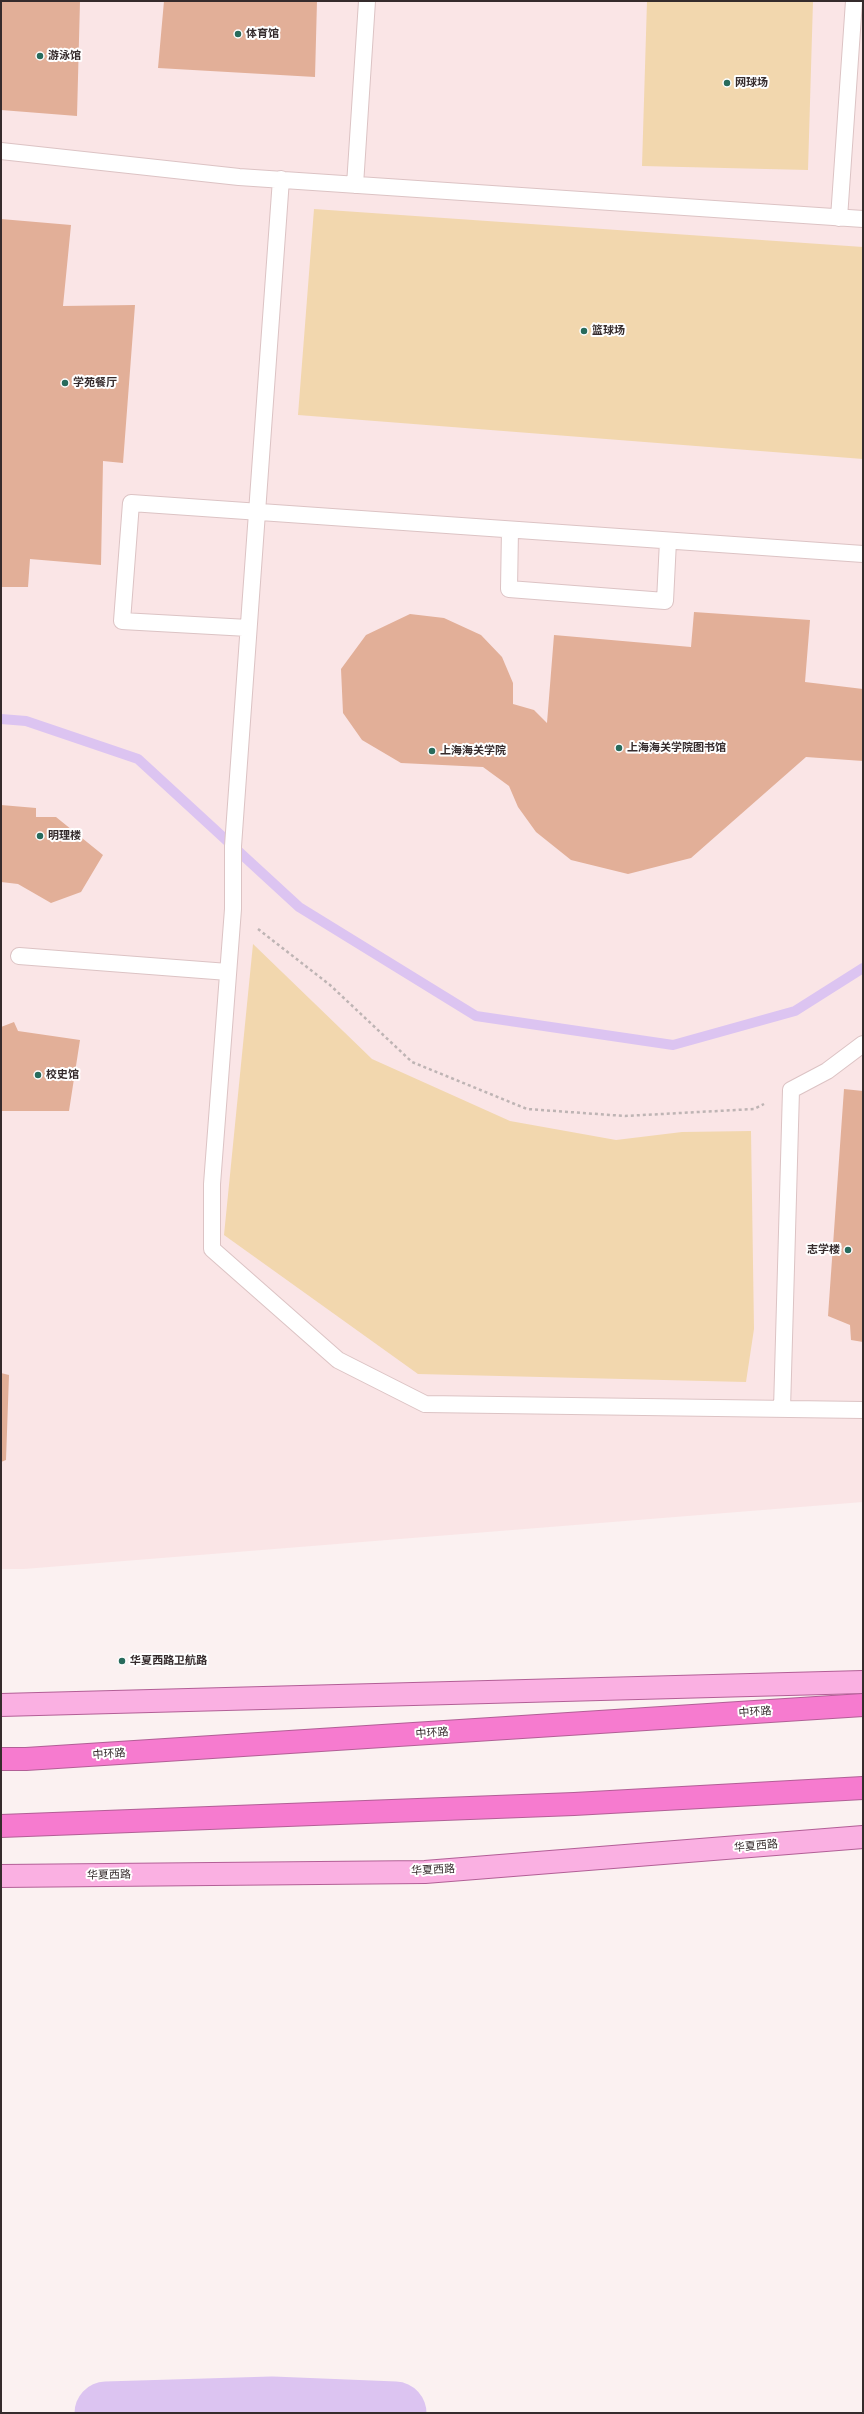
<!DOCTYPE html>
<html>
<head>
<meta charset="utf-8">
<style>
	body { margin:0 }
	#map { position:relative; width:864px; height:2414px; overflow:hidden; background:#fbf1f1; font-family:Inter,sans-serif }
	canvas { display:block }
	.frame { position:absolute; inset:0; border:2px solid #352b2c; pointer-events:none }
</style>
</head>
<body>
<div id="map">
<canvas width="864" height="2414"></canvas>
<div class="frame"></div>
</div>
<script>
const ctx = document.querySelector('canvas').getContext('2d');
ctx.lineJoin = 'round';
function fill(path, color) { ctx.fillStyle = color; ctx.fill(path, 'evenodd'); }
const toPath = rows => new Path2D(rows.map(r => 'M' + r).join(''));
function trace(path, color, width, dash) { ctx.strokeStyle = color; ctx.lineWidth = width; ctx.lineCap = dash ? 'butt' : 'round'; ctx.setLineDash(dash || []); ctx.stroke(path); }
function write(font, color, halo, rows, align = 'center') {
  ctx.font = font + ' Inter,"Noto Sans SC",sans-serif'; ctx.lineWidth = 4; ctx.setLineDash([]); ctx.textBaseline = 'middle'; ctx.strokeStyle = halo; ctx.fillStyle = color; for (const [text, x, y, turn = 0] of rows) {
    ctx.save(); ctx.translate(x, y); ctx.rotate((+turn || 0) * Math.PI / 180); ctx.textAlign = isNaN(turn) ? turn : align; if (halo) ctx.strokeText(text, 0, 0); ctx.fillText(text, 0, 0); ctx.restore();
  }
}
fill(toPath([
	[1,1,863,1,863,1502,24,1569,1,1569]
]), '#fae5e6');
fill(toPath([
	[647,1,813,1,808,170,642,166],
	[314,209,863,247,863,459,298,415],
	[253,944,372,1059,510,1121,616,1140,682,1132,751,1131,754,1329,746,1382,418,1374,224,1235]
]), '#f2d7ae');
trace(toPath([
	[1,719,26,721,138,759,299,907,476,1016,673,1045,795,1011,863,968]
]), '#dcc4f1', 10);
trace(toPath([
	[106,2413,272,2408,395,2413]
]), '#dcc4f1', 63);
fill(toPath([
	[1,1,80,1,77,116,1,110],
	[164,1,317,1,315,77,158,68],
	[1,219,71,225,63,306,135,305,123,463,103,461,101,565,30,559,28,587,1,587],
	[694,612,810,620,805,682,863,689,863,761,806,757,691,858,628,874,571,860,536,832,518,807,509,786,483,767,401,763,362,740,343,713,341,669,366,635,410,614,444,618,481,635,502,657,513,683,513,704,534,710,547,723,554,635,691,647],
	[1,805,36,808,36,817,56,817,103,855,81,892,51,903,18,884,1,882],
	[14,1022,18,1031,80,1040,69,1111,1,1111,1,1027],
	[844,1089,863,1091,863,1342,851,1340,850,1325,828,1316],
	[1,1373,9,1375,6,1460,1,1462]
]), '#e2af98');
const lane = toPath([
	[1,151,239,177,863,219],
	[281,179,233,846,233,909,212,1184,212,1249,338,1360,425,1404,863,1410],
	[355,185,367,1],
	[839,218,854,1],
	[510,530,509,589,665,601,668,541],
	[248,628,122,621,131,503,863,554],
	[19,956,228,972],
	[782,1409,791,1090,827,1071,863,1044]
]);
const primary = toPath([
	[1,1705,863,1682],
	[1,1876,425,1872,863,1837]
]);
const highway = toPath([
	[1,1759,26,1759,863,1705],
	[1,1826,574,1804,863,1788]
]);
trace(lane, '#dcc3c4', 18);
trace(primary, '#b25f96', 24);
trace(highway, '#b25f96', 24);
trace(toPath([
	[258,929,330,985,412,1062,527,1109,625,1116,754,1109,764,1104]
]), '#beb4b4', 2.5, [3, 3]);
trace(lane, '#fff', 16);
trace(primary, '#fab0e2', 22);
trace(highway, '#f67bcf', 22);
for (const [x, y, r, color] of [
	[238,34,4,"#286b5c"],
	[40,56,4,"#286b5c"],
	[727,83,4,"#286b5c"],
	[584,331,4,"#286b5c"],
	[65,383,4,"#286b5c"],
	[619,748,4,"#286b5c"],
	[432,751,4,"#286b5c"],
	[40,836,4,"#286b5c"],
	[38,1075,4,"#286b5c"],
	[848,1250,4,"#286b5c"],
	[122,1661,4,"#286b5c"]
]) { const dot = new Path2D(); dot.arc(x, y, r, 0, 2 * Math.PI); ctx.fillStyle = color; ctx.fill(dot); trace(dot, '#fff', 1.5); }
write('bold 11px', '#352b2c', '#fff', [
	["体育馆",246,34],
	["游泳馆",48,56],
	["网球场",735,83],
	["篮球场",592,331],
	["学苑餐厅",73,383],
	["上海海关学院图书馆",627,748],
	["上海海关学院",440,751],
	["明理楼",48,836],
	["校史馆",46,1075],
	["志学楼",840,1250,"right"],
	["华夏西路卫航路",130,1661]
], 'left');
write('11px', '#352b2c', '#fff', [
	["中环路",755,1712,-4],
	["中环路",432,1733,-4],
	["中环路",109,1754,-4],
	["华夏西路",756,1846,-5],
	["华夏西路",433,1870,-3],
	["华夏西路",109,1875,-1]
]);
</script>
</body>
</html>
